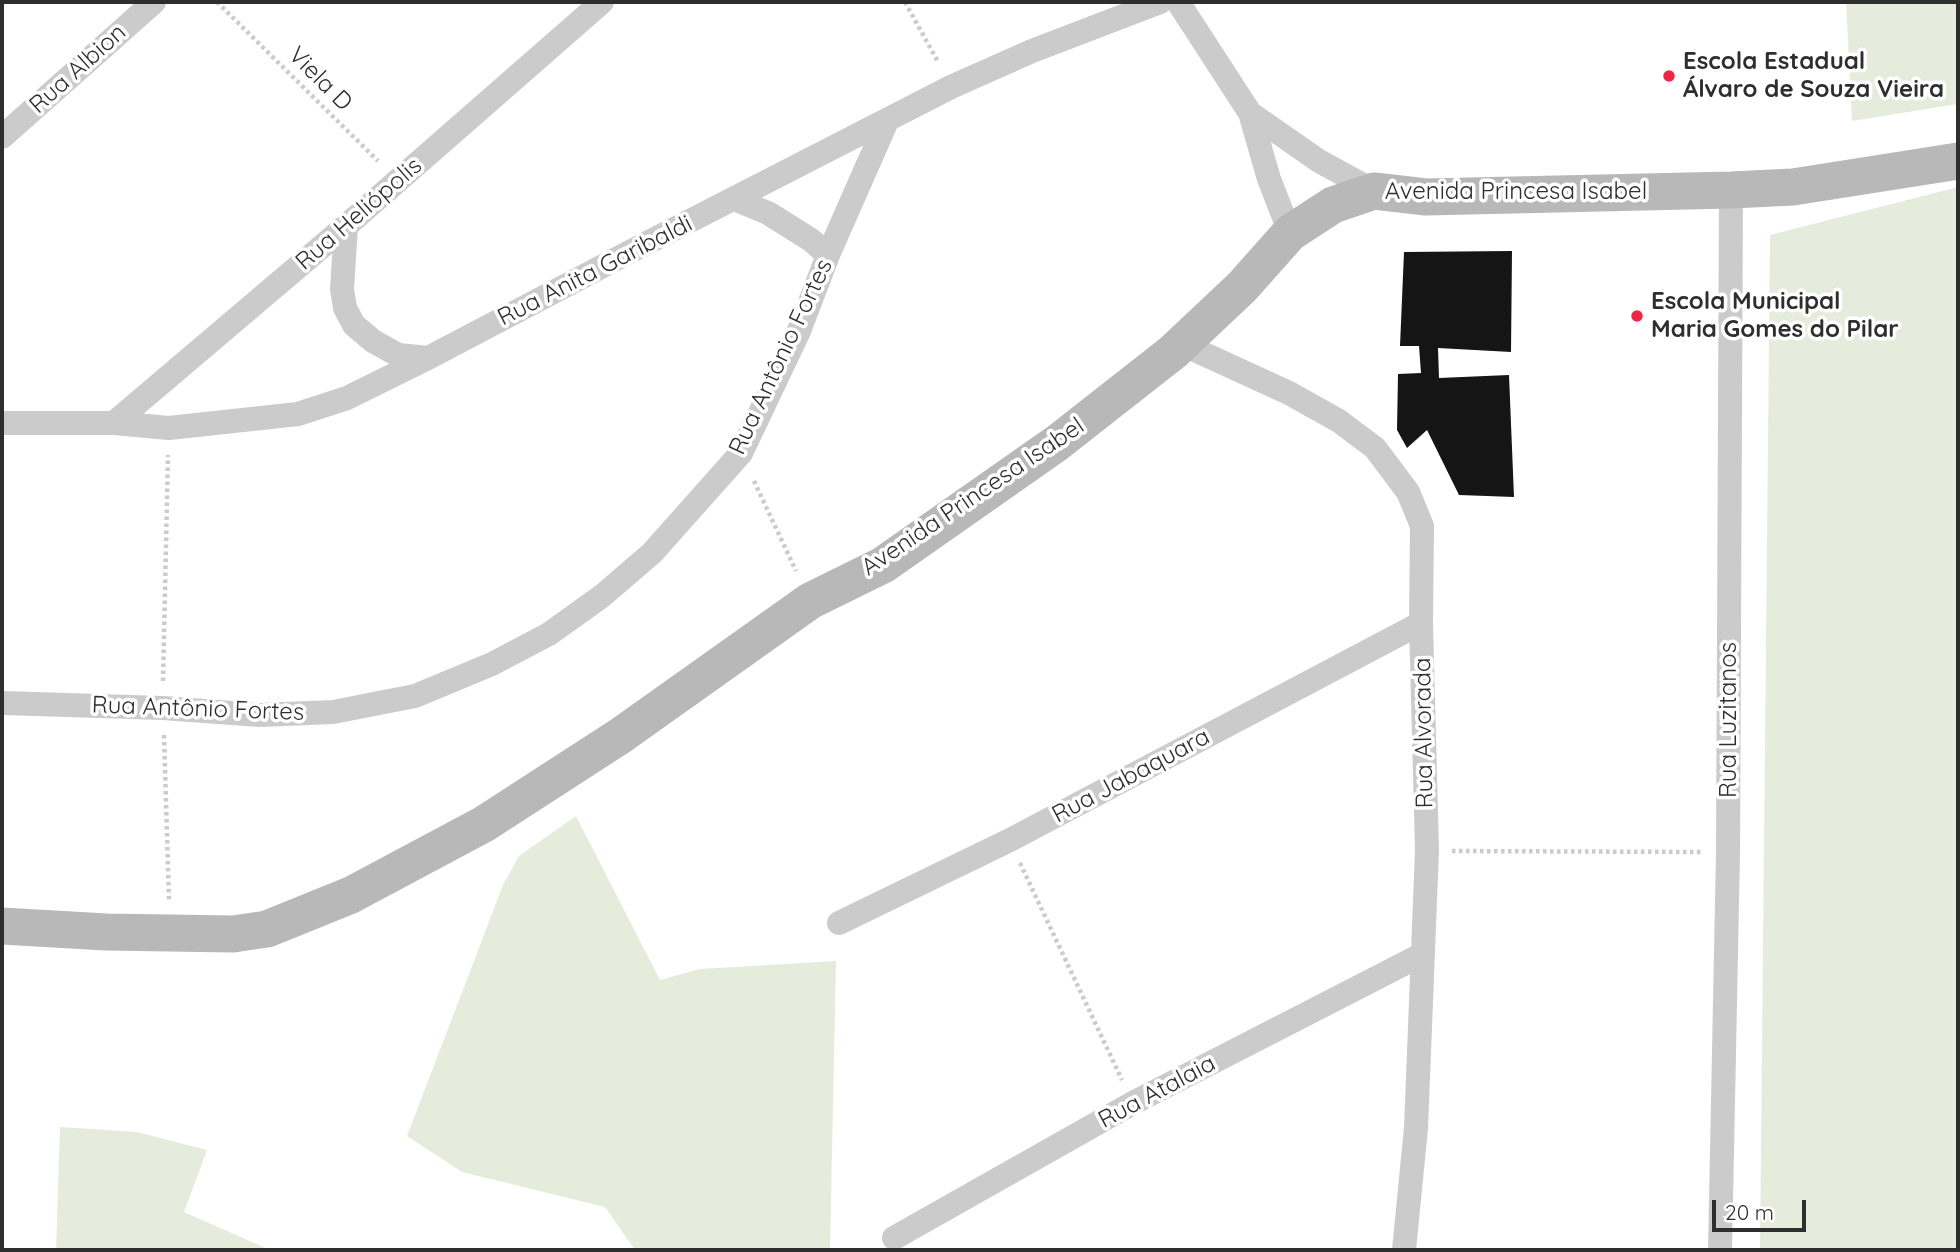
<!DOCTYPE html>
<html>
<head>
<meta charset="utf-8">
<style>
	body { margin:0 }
	#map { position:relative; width:1960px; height:1252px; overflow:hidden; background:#fff; font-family:Quicksand,sans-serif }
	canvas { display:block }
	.frame { position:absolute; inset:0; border:4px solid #2e2e2e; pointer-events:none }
	.scale { position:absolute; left:1712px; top:1200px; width:94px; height:32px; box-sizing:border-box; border:4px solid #2e2e2e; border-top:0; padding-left:9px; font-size:21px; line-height:24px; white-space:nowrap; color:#2e2e2e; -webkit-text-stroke:5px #fff; paint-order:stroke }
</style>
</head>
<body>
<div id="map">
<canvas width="1960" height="1252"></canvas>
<div class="frame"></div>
<div class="scale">20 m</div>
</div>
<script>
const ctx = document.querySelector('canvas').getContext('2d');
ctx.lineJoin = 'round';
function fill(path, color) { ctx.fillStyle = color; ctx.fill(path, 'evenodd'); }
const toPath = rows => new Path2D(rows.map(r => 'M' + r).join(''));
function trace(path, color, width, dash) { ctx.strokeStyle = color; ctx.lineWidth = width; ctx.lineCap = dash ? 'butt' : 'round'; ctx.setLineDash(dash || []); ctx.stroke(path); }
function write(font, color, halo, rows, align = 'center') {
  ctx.font = font + ' Quicksand,sans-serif'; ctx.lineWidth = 7; ctx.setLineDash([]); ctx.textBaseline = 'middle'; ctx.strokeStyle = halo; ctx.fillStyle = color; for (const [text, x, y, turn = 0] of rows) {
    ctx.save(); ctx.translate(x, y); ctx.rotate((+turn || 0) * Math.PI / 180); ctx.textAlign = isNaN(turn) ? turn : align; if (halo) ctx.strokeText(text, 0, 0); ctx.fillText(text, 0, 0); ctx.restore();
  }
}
fill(toPath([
	[1846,2,1958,2,1958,104,1852,121],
	[1958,187,1958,1250,1760,1250,1770,235],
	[576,816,660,980,700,969,836,961,830,1250,635,1250,605,1207,462,1172,407,1136,503,885,519,856],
	[60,1127,137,1132,207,1150,184,1212,270,1250,56,1250]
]), '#e6ecdb');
fill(toPath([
	[1512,251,1511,352,1438,348,1439,378,1509,375,1514,497,1459,495,1427,430,1407,448,1397,430,1398,374,1421,373,1419,346,1400,346,1404,252]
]), '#151515');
trace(toPath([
	[217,2,378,161],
	[905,2,938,62],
	[754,481,796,571],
	[163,681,168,455],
	[164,735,169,901],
	[1452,851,1702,852],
	[1020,863,1122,1080]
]), '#cbcbcb', 4.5, [3.5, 3.5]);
trace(toPath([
	[1178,2,1250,113,1269,179,1290,233],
	[1250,113,1319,161,1374,191],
	[2,137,154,2],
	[734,199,768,213,811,240,828,255],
	[346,226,342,289,345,308,354,325,373,341,398,355,428,358],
	[1182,344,1289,393,1339,421,1375,448,1408,492,1422,526,1421,623,1427,850,1416,1128,1404,1250],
	[2,423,114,423,169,428,298,414,347,398,428,358,643,245,951,87,1032,51,1160,2],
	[114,423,346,226,602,2],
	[2,703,163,708,260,715,333,712,415,696,492,664,549,634,602,596,652,553,741,453,799,331,828,255,887,121],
	[839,923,1010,840,1421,623],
	[894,1238,1133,1103,1423,954],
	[1720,1250,1728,853,1731,190]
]), '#cbcbcb', 24);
trace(toPath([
	[2,926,106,932,233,934,267,929,351,895,484,824,620,736,810,601,883,565,1057,443,1173,352,1242,287,1290,233,1333,205,1374,191,1426,197,1731,190,1793,187,1958,161]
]), '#b8b8b8', 37);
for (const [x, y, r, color] of [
	[1669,76,7,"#ef2645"],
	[1637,316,7,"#ef2645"]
]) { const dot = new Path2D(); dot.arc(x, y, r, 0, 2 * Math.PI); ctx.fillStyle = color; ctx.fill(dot); trace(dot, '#fff', 2.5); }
write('bold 24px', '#2e2e2e', '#fff', [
	["Escola Estadual",1683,62],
	["Álvaro de Souza Vieira",1683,90],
	["Escola Municipal",1651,302],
	["Maria Gomes do Pilar",1651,330]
], 'left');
write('24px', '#2e2e2e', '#fff', [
	["Rua Albion",78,69,-42],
	["Viela D",320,79,45],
	["Avenida Princesa Isabel",1516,192],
	["Rua Heliópolis",359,214,-41],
	["Rua Anita Garibaldi",595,271,-27],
	["Rua Antônio Fortes",781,357,-65],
	["Avenida Princesa Isabel",973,497,-34],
	["Rua Antônio Fortes",198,709,2],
	["Rua Luzitanos",1729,720,-90],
	["Rua Alvorada",1424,733,-91],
	["Rua Jabaquara",1131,776,-28],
	["Rua Atalaia",1157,1092,-28]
]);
</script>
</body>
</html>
